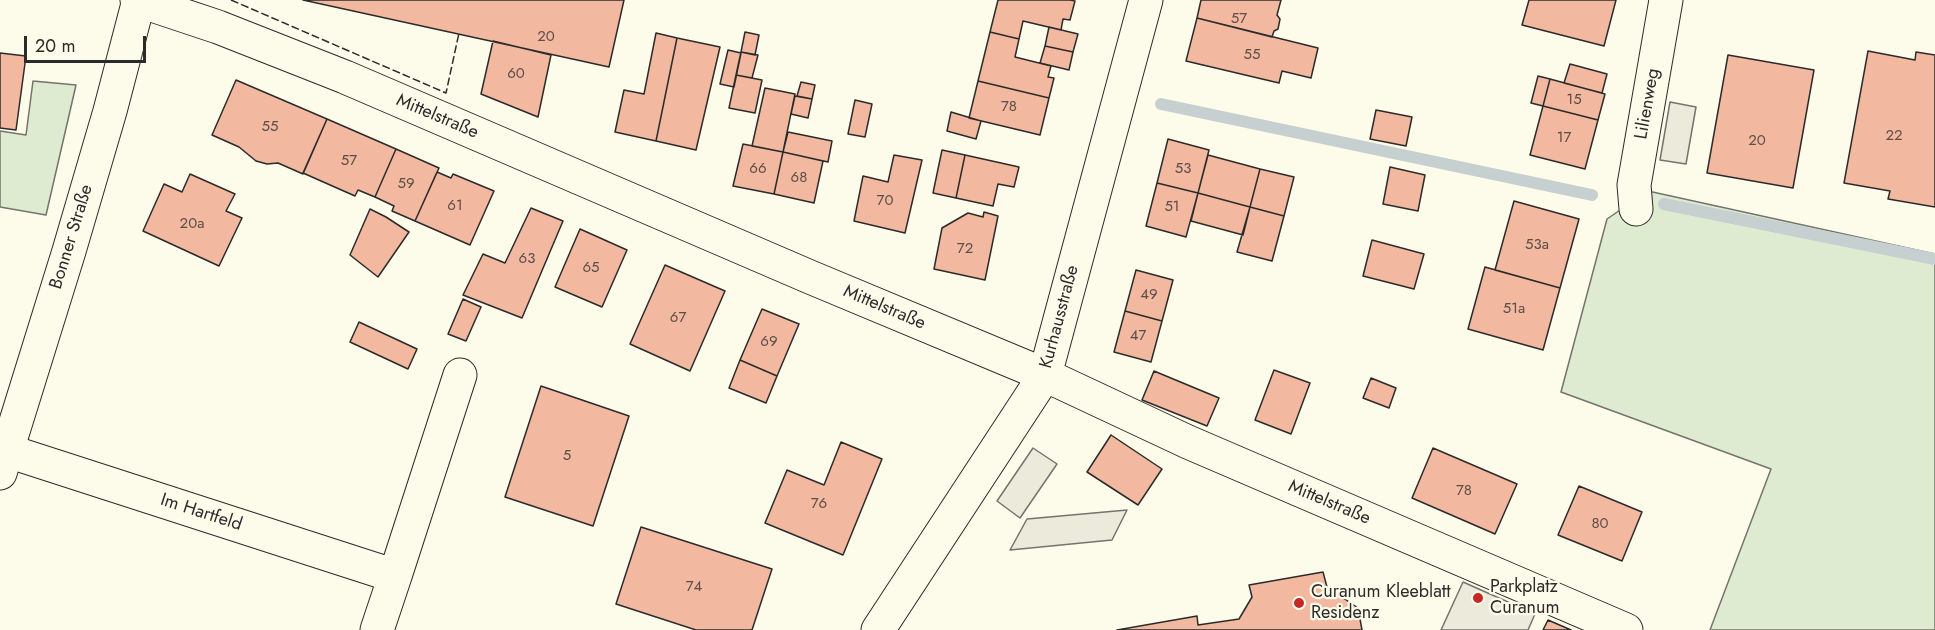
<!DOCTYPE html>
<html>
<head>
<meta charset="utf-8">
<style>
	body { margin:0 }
	#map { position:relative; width:1935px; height:630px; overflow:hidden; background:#fdfbea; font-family:Jost,sans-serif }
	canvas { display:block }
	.scale { position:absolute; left:24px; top:36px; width:122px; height:27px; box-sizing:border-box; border:3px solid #2b2b2b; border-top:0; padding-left:8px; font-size:18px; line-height:21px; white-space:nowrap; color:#2b2b2b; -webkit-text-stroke:4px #fdfbea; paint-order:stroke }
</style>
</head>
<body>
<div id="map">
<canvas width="1935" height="630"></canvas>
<div class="scale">20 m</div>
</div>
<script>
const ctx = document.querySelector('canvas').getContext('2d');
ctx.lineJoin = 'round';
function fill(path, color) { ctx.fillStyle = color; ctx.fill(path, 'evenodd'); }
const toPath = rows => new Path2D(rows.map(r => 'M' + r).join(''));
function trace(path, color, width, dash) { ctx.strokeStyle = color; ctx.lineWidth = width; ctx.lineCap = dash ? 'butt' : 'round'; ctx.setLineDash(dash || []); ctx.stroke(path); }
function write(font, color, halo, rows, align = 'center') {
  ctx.font = font + ' Jost,sans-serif'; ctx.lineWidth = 4.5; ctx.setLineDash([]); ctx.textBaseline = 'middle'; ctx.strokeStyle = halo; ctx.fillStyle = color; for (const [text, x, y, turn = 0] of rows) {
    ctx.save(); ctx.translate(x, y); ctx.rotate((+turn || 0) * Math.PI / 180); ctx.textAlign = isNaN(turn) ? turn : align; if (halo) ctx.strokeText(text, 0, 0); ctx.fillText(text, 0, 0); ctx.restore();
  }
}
const green = toPath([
	[33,81,76,85,46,215,0,207,0,131,26,135,33,81],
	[1648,191,1935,254,1935,630,1710,630,1771,469,1561,392,1607,219,1648,191]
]);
fill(green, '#deebd1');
trace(green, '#74746e', 1.5);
const parking = toPath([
	[1670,102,1696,107,1686,164,1660,160,1670,102],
	[1033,448,1057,464,1020,518,997,501,1033,448],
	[1127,510,1112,540,1010,550,1027,519,1127,510],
	[1463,582,1535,614,1528,630,1441,630,1463,582]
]);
fill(parking, '#eceadb');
trace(parking, '#74746e', 1.5);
trace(toPath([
	[1161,104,1592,195],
	[1664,204,1935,259]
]), '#c7d0d0', 12);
const building = toPath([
	[303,0,624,0,609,67,303,0],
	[998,0,1070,0,1075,1,1070,20,1063,19,1061,30,1023,21,1019,39,990,32,998,0],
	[1201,0,1281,0,1277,15,1280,19,1278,29,1274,31,1272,37,1197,18,1201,0],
	[1529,0,1616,0,1604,46,1522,25,1529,0],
	[1197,18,1318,48,1311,78,1282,71,1279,83,1186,61,1197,18],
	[1049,27,1078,34,1073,52,1045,46,1049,27],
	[745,32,759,35,755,55,741,52,745,32],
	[990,32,1019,39,1015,57,1051,66,1048,77,1054,78,1049,98,978,81,990,32],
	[656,33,677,38,656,141,615,132,624,90,644,94,656,33],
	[677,38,720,47,696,150,656,141,677,38],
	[493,41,551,55,538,117,481,94,493,41],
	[1045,46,1073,52,1069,70,1040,63,1045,46],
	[728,50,741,53,734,87,720,84,728,50],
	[1868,51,1915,60,1916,52,1935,55,1935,207,1888,199,1890,191,1844,183,1868,51],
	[741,52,758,55,752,78,736,75,741,52],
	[0,53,26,56,16,130,0,128,0,53],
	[1728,55,1814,70,1793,188,1707,173,1728,55],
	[1570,64,1607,74,1602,93,1564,83,1570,64],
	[736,75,762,80,755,113,729,108,736,75],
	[1538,76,1550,79,1543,106,1531,103,1538,76],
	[1550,79,1605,94,1598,120,1543,106,1550,79],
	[236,80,327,119,303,174,278,163,267,164,256,161,239,147,212,135,236,80],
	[978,81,1049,98,1040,135,969,118,978,81],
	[801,82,815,85,812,99,797,96,801,82],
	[765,88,795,94,783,152,752,146,765,88],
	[795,96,812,99,808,118,791,114,795,96],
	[855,100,872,104,865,137,848,134,855,100],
	[1543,106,1598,120,1585,169,1530,155,1543,106],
	[1376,110,1412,117,1406,146,1370,139,1376,110],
	[951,112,981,121,976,139,947,131,951,112],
	[327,119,396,149,375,197,358,190,355,196,303,173,327,119],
	[788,132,832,141,828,162,783,152,788,132],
	[1168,139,1209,150,1198,193,1157,183,1168,139],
	[743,144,783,152,774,194,733,186,743,144],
	[396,149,439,168,415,221,392,211,394,206,375,197,396,149],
	[942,150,965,155,956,198,933,193,942,150],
	[783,152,823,161,814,203,774,194,783,152],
	[894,155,922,160,905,233,854,221,863,176,888,182,894,155],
	[965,155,1019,167,1014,187,998,184,993,206,956,198,965,155],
	[1208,155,1260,169,1250,207,1198,193,1208,155],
	[1390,167,1425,175,1418,211,1383,204,1390,167],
	[1260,169,1294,177,1284,216,1250,207,1260,169],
	[437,172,451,178,453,174,494,191,470,245,415,221,437,172],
	[190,174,235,194,226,211,242,218,219,266,143,231,164,184,182,192,190,174],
	[1157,183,1198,193,1186,237,1146,226,1157,183],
	[1198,193,1250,207,1243,235,1191,221,1198,193],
	[1514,201,1579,219,1560,288,1495,270,1514,201],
	[1250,207,1284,216,1272,261,1237,252,1250,207],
	[531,208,563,221,522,318,463,295,483,254,505,263,531,208],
	[370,209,386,217,409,232,378,277,350,255,370,209],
	[984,212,998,216,985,280,934,269,942,228,968,213,983,217,984,212],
	[580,229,627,250,602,307,555,287,580,229],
	[1372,240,1424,254,1414,289,1363,276,1372,240],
	[665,265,725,291,690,371,630,344,665,265],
	[1485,267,1560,288,1543,350,1468,329,1485,267],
	[1136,270,1173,280,1162,321,1125,311,1136,270],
	[463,299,481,307,466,341,448,334,463,299],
	[762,309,799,324,777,376,740,360,762,309],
	[1125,311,1162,321,1151,362,1114,352,1125,311],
	[359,322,417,349,408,369,350,342,359,322],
	[740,360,777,376,766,403,729,388,740,360],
	[1274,370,1310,383,1291,434,1255,420,1274,370],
	[1154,371,1219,398,1207,426,1142,400,1154,371],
	[1371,378,1396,388,1389,408,1363,398,1371,378],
	[541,386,629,416,593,526,505,497,541,386],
	[1111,435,1162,469,1138,505,1087,472,1111,435],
	[841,442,882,459,843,555,765,523,787,470,824,485,841,442],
	[1433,448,1517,484,1495,534,1412,498,1433,448],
	[1579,486,1642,512,1622,561,1558,535,1579,486],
	[641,527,772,569,752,630,696,630,616,604,641,527],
	[1323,572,1327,587,1358,608,1362,630,1117,630,1197,616,1198,625,1239,619,1252,597,1249,585,1323,572],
	[1548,620,1571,630,1543,630,1548,620]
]);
fill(building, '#f2b8a0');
trace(building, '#2b2b2b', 1.5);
const minor = toPath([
	[137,0,218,27,345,77,810,277,1045,375,1188,442,1626,630],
	[1636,209,1634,185,1666,0],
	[8,451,395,576,460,375],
	[377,630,395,576],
	[878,630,1045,375,1146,0]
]);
const major = toPath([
	[0,473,69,251,110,111,139,0]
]);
trace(minor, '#2b2b2b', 35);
trace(major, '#2b2b2b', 35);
trace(minor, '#fdfbea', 33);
trace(major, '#fdfbea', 33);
trace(toPath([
	[231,0,446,93,459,33]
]), '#2b2b2b', 1.5, [8, 3]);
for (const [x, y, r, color] of [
	[1478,598,6,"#c62828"],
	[1299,603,6,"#c62828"]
]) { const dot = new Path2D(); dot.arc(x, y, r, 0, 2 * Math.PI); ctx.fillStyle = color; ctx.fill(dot); trace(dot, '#fdfbea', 2); }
write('15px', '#5d4e48', null, [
	["57",1239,19],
	["20",546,37],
	["55",1252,55],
	["60",516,74],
	["15",1574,100],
	["78",1009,107],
	["55",270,127],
	["22",1894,136],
	["17",1564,138],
	["20",1757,141],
	["57",349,161],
	["66",758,169],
	["53",1183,169],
	["68",799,178],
	["59",406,184],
	["70",885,201],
	["61",455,206],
	["51",1172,207],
	["20a",192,224],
	["53a",1537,245],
	["72",965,249],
	["63",527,259],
	["65",591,268],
	["49",1149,295],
	["51a",1514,309],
	["67",678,318],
	["47",1138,336],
	["69",769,342],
	["5",567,456],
	["78",1464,491],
	["76",819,504],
	["80",1600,524],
	["74",694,587]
]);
write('18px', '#2b2b2b', '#fdfbea', [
	["Lilienweg",1648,104,-80],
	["Mittelstraße",437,117,23],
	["Bonner Straße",72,237,-73],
	["Mittelstraße",884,308,23],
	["Kurhausstraße",1060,317,-75],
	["Mittelstraße",1329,503,23],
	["Im Hartfeld",201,513,18]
]);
write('18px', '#2b2b2b', '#fdfbea', [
	["Parkplatz",1490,588],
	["Curanum",1490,609],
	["Curanum Kleeblatt",1311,593],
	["Residenz",1311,614]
], 'left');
</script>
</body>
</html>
